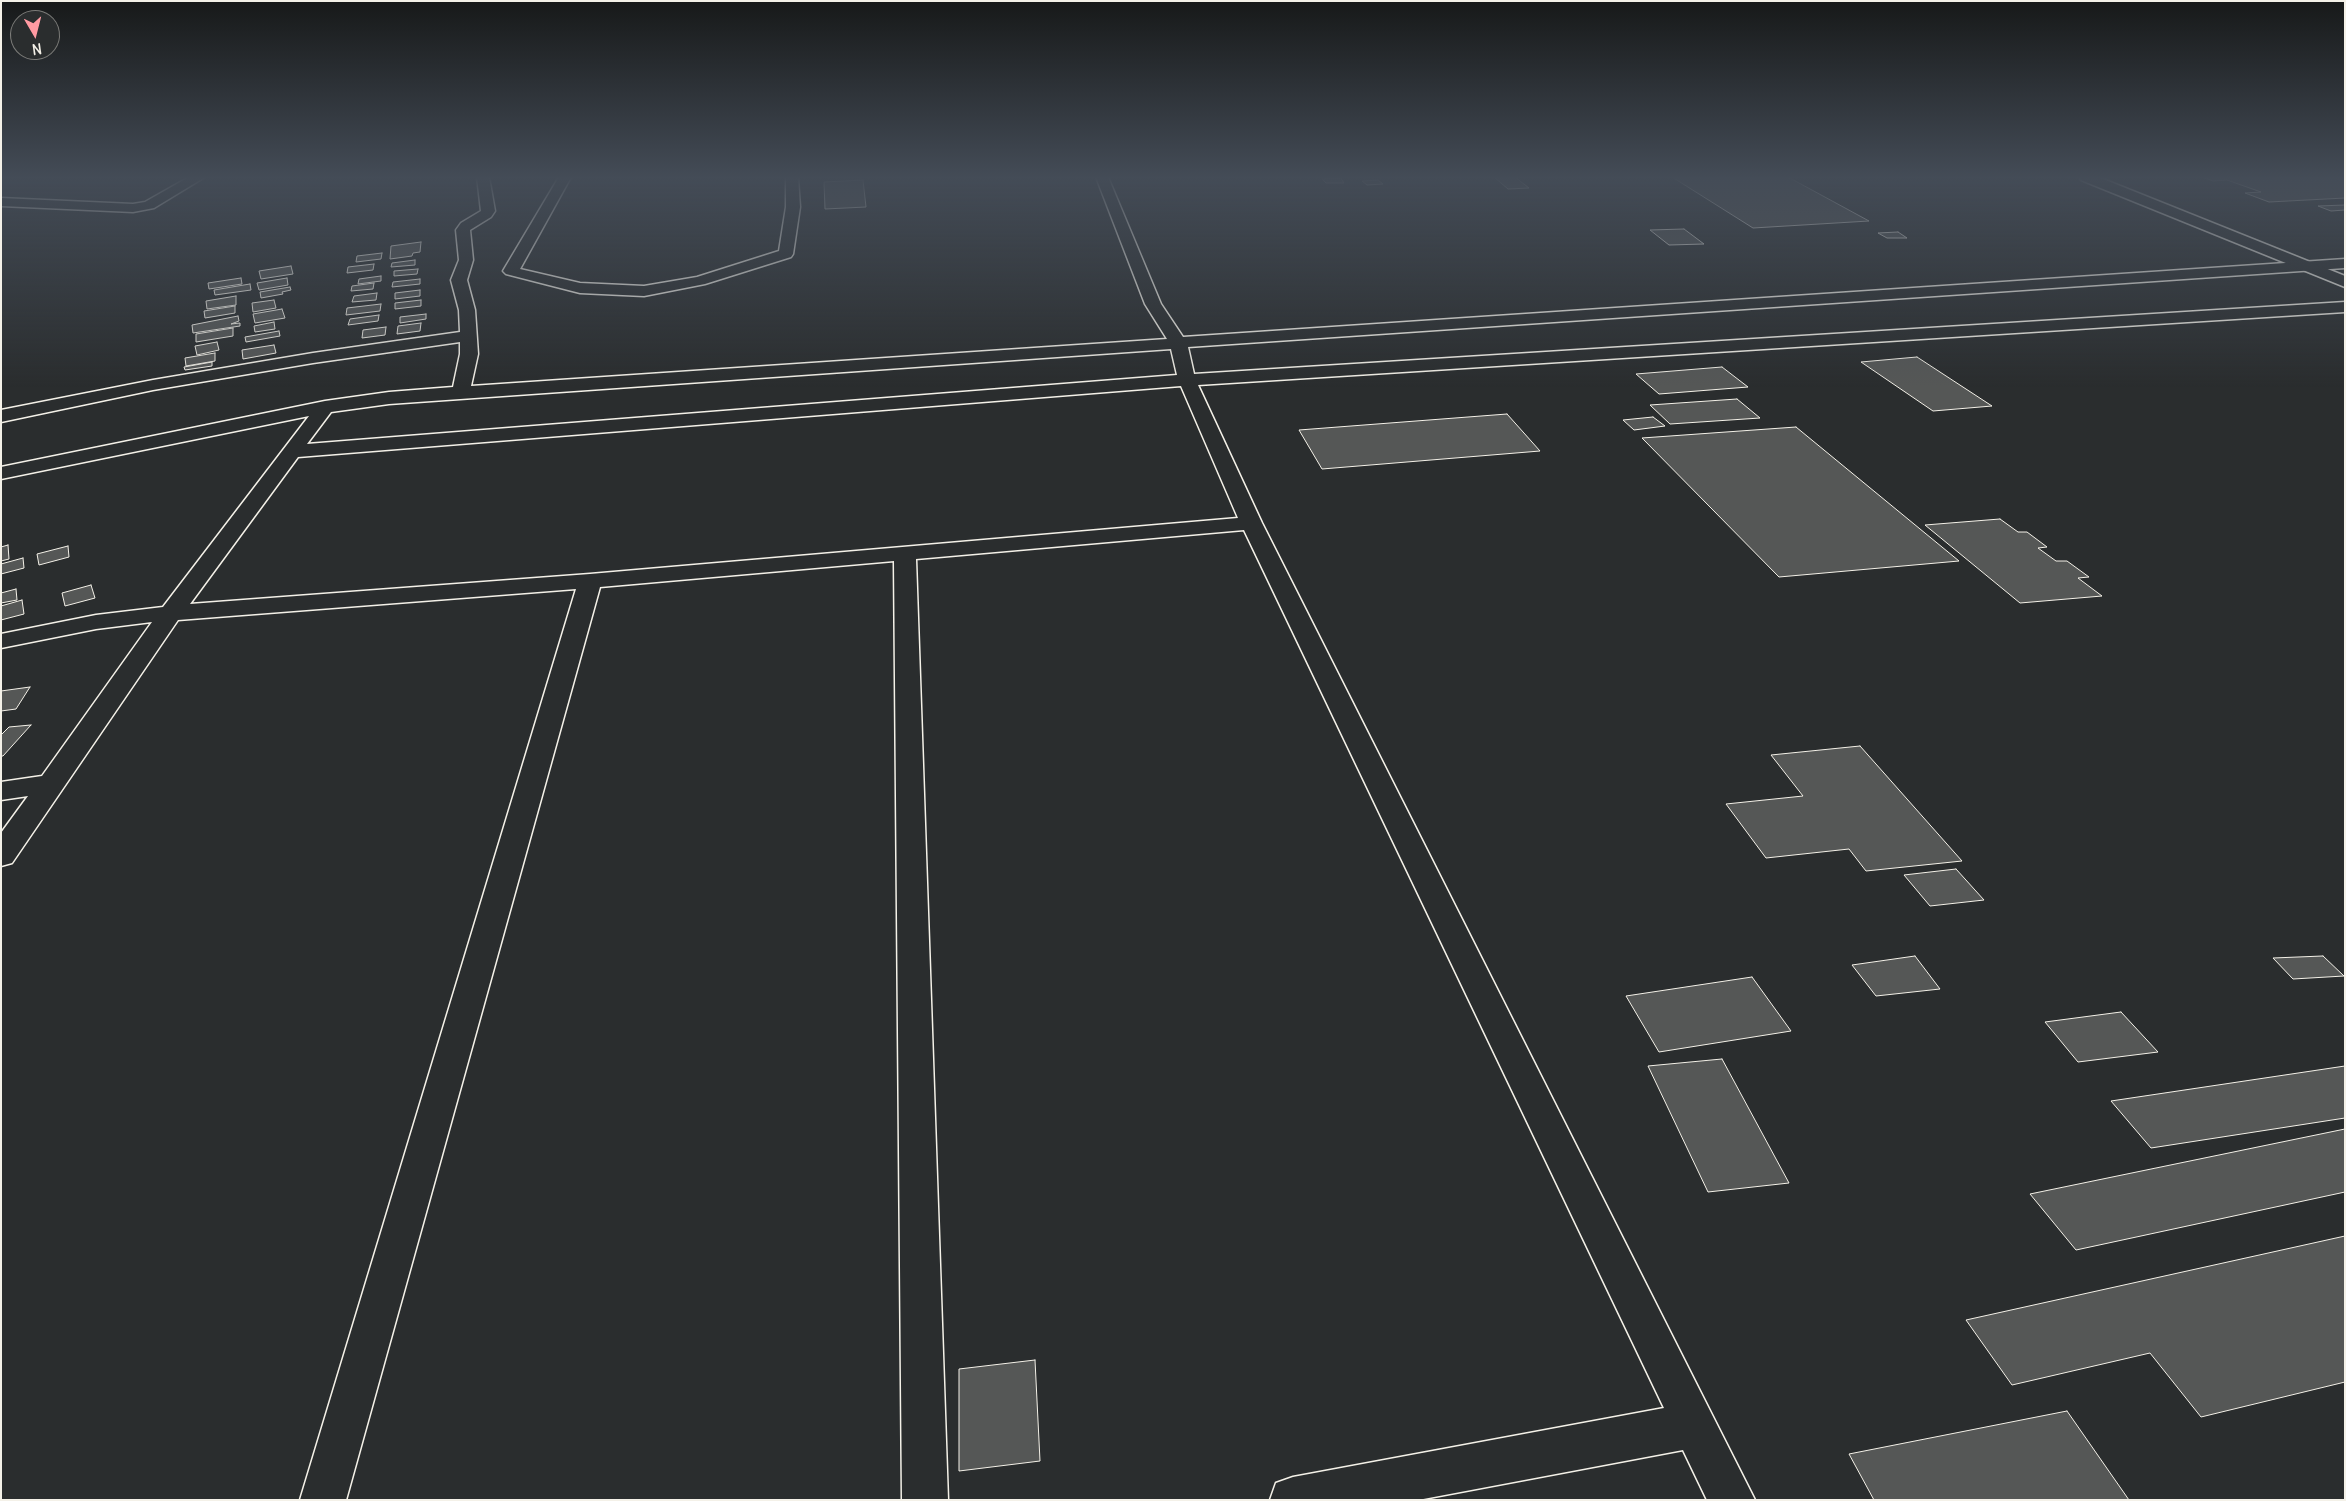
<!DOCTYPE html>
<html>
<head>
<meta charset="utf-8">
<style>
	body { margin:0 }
	#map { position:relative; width:2346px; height:1501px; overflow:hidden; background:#2a2d2e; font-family:Delius,sans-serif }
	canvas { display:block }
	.frame { position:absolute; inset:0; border:2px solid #f4f1e8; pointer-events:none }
	.north { position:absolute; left:10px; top:10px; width:50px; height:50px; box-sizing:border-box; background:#2a2d2e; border:1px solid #7b7b78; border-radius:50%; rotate:172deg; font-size:14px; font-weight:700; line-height:20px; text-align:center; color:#f4f1e8 }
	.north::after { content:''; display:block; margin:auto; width:18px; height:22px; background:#ff9aa2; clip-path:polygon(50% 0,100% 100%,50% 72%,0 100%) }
</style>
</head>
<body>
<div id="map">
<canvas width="2346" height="1501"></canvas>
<div class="frame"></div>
<div class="north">N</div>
</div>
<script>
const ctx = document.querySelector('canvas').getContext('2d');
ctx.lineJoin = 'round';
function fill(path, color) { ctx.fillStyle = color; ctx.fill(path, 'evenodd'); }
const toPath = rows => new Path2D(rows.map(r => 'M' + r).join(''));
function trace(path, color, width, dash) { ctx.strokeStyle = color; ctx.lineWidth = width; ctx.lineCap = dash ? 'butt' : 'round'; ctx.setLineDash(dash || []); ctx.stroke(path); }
const building = toPath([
	[1494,177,1515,177,1529,188,1508,189,1494,177],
	[1672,177,1788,177,1869,221,1753,228,1672,177],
	[2202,177,2345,177,2345,198,2269,202,2245,193,2261,192,2227,180,2213,181,2202,177],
	[1341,178,1344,183,1326,183,1322,179,1341,178],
	[863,180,866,207,825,209,824,182,863,180],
	[1378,180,1383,184,1367,185,1362,181,1378,180],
	[2345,205,2345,210,2331,211,2318,206,2345,205],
	[1684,229,1704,244,1669,245,1650,230,1684,229],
	[1898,232,1907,238,1887,238,1878,233,1898,232],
	[421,242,420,252,413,253,412,256,390,259,391,246,421,242],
	[382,253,381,259,356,262,357,256,382,253],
	[415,260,415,265,391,267,392,263,415,260],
	[374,264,373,270,347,273,348,267,374,264],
	[291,266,293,274,261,279,259,271,291,266],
	[418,269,417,274,394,276,394,271,418,269],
	[381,276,381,281,358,284,359,279,381,276],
	[241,278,242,284,209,289,208,283,241,278],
	[287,278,288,285,259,290,257,283,287,278],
	[420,279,420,284,392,287,393,282,420,279],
	[374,283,373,289,351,291,352,286,374,283],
	[250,284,251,290,215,295,214,290,250,284],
	[290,287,291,290,282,292,283,294,261,298,260,292,290,287],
	[420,290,420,296,395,299,395,293,420,290],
	[377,293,376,300,352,302,354,296,377,293],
	[236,296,236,305,207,309,206,301,236,296],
	[274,300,276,308,253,312,252,303,274,300],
	[421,300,421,306,395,309,395,303,421,300],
	[381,304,380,311,346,315,347,308,381,304],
	[235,306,235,313,205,318,204,311,235,306],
	[282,309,285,318,255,323,253,314,282,309],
	[426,314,426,319,400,323,400,317,426,314],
	[379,315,378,321,348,325,350,319,379,315],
	[238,316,239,321,231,324,240,323,240,326,193,333,192,325,238,316],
	[274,322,275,329,255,332,254,326,274,322],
	[421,323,420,331,397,334,398,326,421,323],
	[386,327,385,335,362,338,363,330,386,327],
	[233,328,233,336,196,342,196,334,233,328],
	[279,331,280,336,246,342,245,337,279,331],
	[217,342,219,350,197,355,195,346,217,342],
	[274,345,276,353,243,359,242,350,274,345],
	[215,353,215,361,186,366,185,358,215,353],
	[1917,357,1992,406,1933,411,1861,362,1917,357],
	[212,362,212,366,185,370,184,367,212,362],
	[1722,367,1748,387,1659,394,1636,374,1722,367],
	[1737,399,1760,418,1670,424,1650,405,1737,399],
	[1507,414,1540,451,1322,469,1299,430,1507,414],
	[1653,417,1665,426,1634,430,1623,420,1653,417],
	[1796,427,1959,561,1779,577,1642,438,1796,427],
	[2000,519,2018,532,2027,532,2047,547,2038,548,2056,561,2067,561,2089,577,2078,578,2102,596,2020,603,1925,525,2000,519],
	[8,545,9,559,1,561,1,547,8,545],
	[68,546,69,557,39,565,37,554,68,546],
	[23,558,24,568,1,574,1,564,23,558],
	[91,585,95,598,65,606,62,593,91,585],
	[16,589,17,600,1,603,1,593,16,589],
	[22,600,24,614,1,620,1,606,22,600],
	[30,687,16,709,1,711,1,691,30,687],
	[31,725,3,756,1,756,1,735,9,727,31,725],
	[1860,746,1962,861,1866,871,1849,849,1766,858,1726,804,1803,796,1771,755,1860,746],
	[1956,869,1984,900,1930,906,1904,875,1956,869],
	[1915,956,1940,989,1876,996,1852,965,1915,956],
	[2323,956,2344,976,2293,979,2273,958,2323,956],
	[1752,977,1791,1031,1659,1052,1626,996,1752,977],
	[2121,1012,2158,1052,2078,1062,2045,1022,2121,1012],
	[1722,1059,1789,1183,1708,1192,1648,1066,1722,1059],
	[2345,1066,2345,1118,2151,1148,2111,1101,2345,1066],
	[2345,1129,2345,1192,2076,1250,2030,1194,2345,1129],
	[2345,1236,2345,1382,2201,1417,2150,1353,2012,1385,1966,1320,2345,1236],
	[1035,1360,1040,1461,959,1471,959,1369,1035,1360],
	[2067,1411,2129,1500,1874,1500,1849,1454,2067,1411]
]);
fill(building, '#555756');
trace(building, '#f4f1e8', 1);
const minor = toPath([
	[189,177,205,177,154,208,133,212,1,206,1,198,133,204,145,202,189,177],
	[477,177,489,177,495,211,491,217,470,230,473,260,467,280,475,310,478,354,471,386,1167,339,1145,304,1096,177,1108,177,1161,304,1183,337,2345,259,2345,268,1188,347,1194,374,2345,302,2345,312,1198,385,1262,523,1755,1500,1707,1500,1683,1450,1418,1500,1270,1500,1276,1483,1293,1477,1664,1408,1244,530,916,559,948,1500,902,1500,894,561,600,587,346,1500,300,1500,576,589,178,620,12,863,1,866,1,833,28,796,1,800,1,782,42,776,152,622,96,629,1,648,1,634,96,615,163,607,309,416,1,479,1,467,325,401,389,392,453,387,460,354,460,342,313,363,153,390,1,422,1,410,153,380,313,353,460,332,459,310,451,280,459,260,456,230,461,223,481,211,477,177],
	[1171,349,1177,375,307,444,331,412,389,404,1171,349],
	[1181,386,1238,518,590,574,190,604,298,457,1181,386],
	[559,177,571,177,520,269,580,283,644,286,697,277,779,251,786,207,786,177,798,177,800,207,793,254,791,257,705,284,644,296,580,293,506,274,503,271,559,177]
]);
const tertiary = toPath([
	[2080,177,2098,177,2345,276,2345,287,2081,180,2080,177]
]);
trace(minor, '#f4f1e8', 3);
trace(tertiary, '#f4f1e8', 3);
fill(minor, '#2a2d2e');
fill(tertiary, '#2a2d2e');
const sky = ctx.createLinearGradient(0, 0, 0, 387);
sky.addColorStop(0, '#171919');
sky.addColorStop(0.46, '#444c57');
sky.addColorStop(1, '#444c5700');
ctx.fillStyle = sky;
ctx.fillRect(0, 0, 2346, 387);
</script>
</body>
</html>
